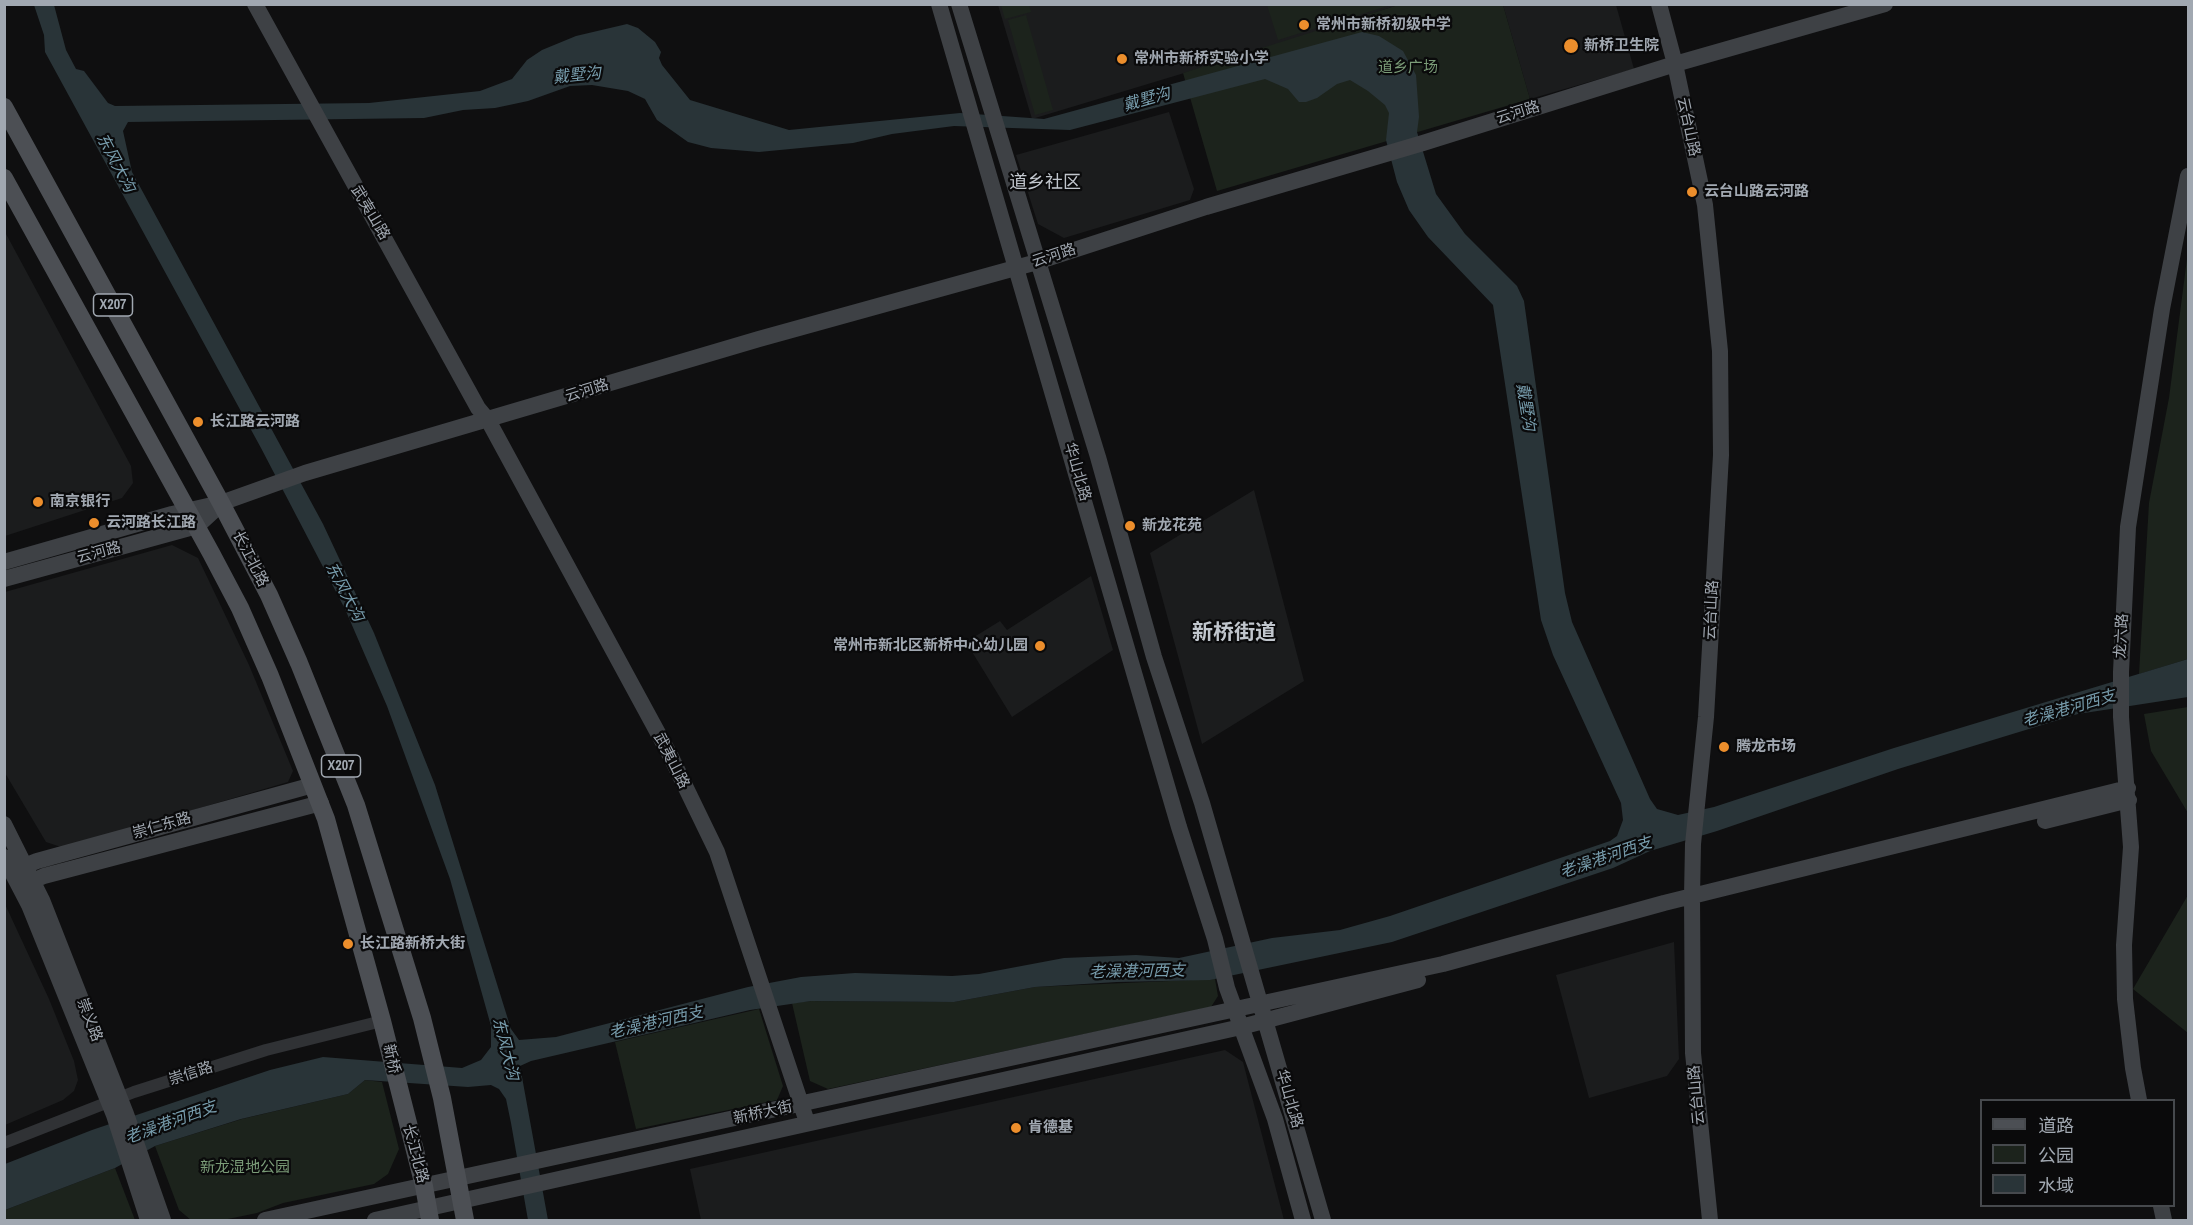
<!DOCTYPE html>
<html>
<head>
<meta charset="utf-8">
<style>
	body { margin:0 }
	#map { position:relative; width:2193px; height:1225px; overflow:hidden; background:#0f0f10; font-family:"Archivo Narrow","Noto Sans SC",sans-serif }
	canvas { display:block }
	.frame { position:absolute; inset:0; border:6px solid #a1a8b1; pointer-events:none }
	.legend { position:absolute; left:1980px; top:1099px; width:195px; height:108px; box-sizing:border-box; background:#0a0a0b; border:2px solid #46494d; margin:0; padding:8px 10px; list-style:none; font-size:18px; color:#a1a8b1 }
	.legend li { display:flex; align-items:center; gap:12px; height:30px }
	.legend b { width:30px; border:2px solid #46494d }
</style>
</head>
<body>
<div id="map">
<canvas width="2193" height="1225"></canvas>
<div class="frame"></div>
<ul class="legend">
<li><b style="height:8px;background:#4c4f54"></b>道路</li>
<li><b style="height:16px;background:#1c231c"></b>公园</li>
<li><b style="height:16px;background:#293438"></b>水域</li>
</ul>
</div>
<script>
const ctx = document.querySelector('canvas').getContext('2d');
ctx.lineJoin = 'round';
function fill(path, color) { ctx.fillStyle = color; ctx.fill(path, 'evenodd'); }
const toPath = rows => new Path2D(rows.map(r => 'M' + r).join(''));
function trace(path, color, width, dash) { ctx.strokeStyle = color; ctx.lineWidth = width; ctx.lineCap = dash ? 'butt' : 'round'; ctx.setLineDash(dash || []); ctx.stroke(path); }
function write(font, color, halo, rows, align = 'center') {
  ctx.font = font + ' "Archivo Narrow","Noto Sans SC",sans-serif'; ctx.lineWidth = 4.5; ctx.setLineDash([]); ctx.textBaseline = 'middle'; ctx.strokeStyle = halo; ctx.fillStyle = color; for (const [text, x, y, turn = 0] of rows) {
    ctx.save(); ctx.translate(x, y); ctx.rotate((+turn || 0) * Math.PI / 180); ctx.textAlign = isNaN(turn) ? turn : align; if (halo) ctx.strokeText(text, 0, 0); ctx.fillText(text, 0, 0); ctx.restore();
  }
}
fill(toPath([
	[998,5,1398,5,1277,45,1032,119],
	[1503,5,1616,5,1634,69,1530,99],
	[1169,112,1194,189,1190,200,1064,238,1038,224,1016,155],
	[5,232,131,466,133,483,122,498,5,536],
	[1254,490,1304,681,1202,744,1150,553],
	[172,545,198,558,249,665,293,771,288,782,64,848,46,842,5,773,5,592],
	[1091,576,1113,650,1012,717,966,642,1000,621,1007,630],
	[4,902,49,999,74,1061,78,1080,74,1091,63,1100,5,1125],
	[1674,942,1679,1059,1667,1076,1589,1098,1556,975],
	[1225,1050,1243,1062,1284,1220,701,1220,690,1169]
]), '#1b1c1d');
fill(toPath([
	[1001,5,1029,5,1031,12,1005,19],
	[1267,5,1267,4,1391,5,1278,40],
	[1398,5,1503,5,1530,99,1217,191,1183,73],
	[1026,15,1053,110,1035,115,1008,20],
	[2188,251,2188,659,2139,674,2149,503,2169,398],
	[2188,707,2188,813,2151,751,2144,714],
	[2188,895,2188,1033,2133,989],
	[1215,979,1218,996,1211,1007,828,1089,810,1081,792,1003,811,1001,954,1002,1035,987],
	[759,1009,783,1086,777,1100,636,1129,615,1042],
	[365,1080,382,1082,399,1149,388,1174,374,1184,283,1203,257,1213,223,1220,191,1220,179,1210,155,1146,242,1119,348,1094],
	[115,1168,135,1220,5,1220,5,1210]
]), '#1c231c');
fill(toPath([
	[34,5,54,5,66,50,76,69,84,71,108,103,115,106,369,103,480,91,512,79,527,60,542,50,576,36,627,24,638,28,655,42,661,52,659,58,662,65,690,100,789,130,960,113,1044,119,1362,32,1379,36,1403,51,1416,75,1419,117,1417,132,1436,194,1465,234,1517,286,1524,301,1565,593,1572,622,1650,799,1657,809,1678,815,1714,807,1894,748,2188,659,2188,697,2078,714,1898,769,1717,831,1650,851,1613,868,1392,942,1210,980,1117,982,1035,987,954,1002,811,1001,750,1010,531,1061,520,1066,548,1220,528,1220,511,1123,506,1099,499,1089,491,1085,468,1087,365,1080,348,1094,241,1119,155,1146,115,1168,5,1210,5,1164,92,1130,270,1070,323,1057,462,1068,481,1060,491,1047,491,1026,450,879,387,706,345,609,261,448,45,52,44,35],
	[1265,79,1288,89,1299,102,1306,102,1317,98,1337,84,1350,80,1368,91,1385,105,1389,113,1386,140,1397,182,1409,210,1428,237,1493,305,1541,620,1553,655,1621,803,1623,820,1617,836,1610,841,1390,916,1340,930,1272,938,1179,958,1136,955,1064,958,979,974,952,976,855,973,801,977,748,987,556,1037,519,1040,511,1029,435,785,374,633,323,524,132,172,123,131,128,122,424,118,463,110,495,108,528,101,570,86,592,85,628,91,645,99,657,120,688,142,711,148,759,152,853,143,892,134,954,126,1070,130]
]), '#293438');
trace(toPath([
	[4,1143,134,1092,266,1050,382,1021]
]), '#303235', 12);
trace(toPath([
	[255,4,478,408,488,420,671,757,717,852,805,1116],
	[939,4,1179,827,1215,939,1227,988,1275,1119,1303,1220],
	[959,4,1098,457,1154,657,1202,803,1323,1220],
	[1659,4,1675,64,1705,205,1720,351,1721,455,1706,717,1693,844,1692,896,1693,1053,1710,1220],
	[4,562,172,514,221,503,305,473,759,339,1037,262,1206,207,1423,143,1675,64,1885,4],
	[4,579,197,526,221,504],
	[2045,821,2129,800],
	[4,824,42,900,126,1114,163,1220],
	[4,857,29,905,114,1115,148,1220],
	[17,869,37,861,313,785],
	[23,885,44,876,321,803],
	[2139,1100,2133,1068,2125,999,2124,945,2131,847,2121,717,2121,672,2128,527,2162,309,2188,176],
	[2161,1206,2164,1220],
	[265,1220,1443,964,1664,903,2128,788],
	[375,1220,1241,1027,1418,980]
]), '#3e4145', 16);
trace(toPath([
	[4,107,221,503,269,595,299,663,356,805,422,1018,442,1098,465,1220],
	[4,178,211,553,240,608,270,676,326,819,382,1021,424,1186,430,1220]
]), '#4c4f54', 18);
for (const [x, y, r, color] of [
	[1304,25,6,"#ec8e2c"],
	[1571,46,8,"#ec8e2c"],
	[1122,59,6,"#ec8e2c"],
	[1692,192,6,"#ec8e2c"],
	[198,422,6,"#ec8e2c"],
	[38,502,6,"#ec8e2c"],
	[94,523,6,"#ec8e2c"],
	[1130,526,6,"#ec8e2c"],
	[1040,646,6,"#ec8e2c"],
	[1724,747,6,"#ec8e2c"],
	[348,944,6,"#ec8e2c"],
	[1016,1128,6,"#ec8e2c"]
]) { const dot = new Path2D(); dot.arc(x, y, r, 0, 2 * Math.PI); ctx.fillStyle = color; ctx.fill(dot); trace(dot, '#0a0a0b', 2); }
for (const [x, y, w] of [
	[113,305,39],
	[341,766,39]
]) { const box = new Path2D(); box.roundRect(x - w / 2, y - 11, w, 22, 4.5); ctx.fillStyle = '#0a0a0b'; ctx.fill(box); trace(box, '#a1a8b1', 1.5); }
write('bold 14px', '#a1a8b1', null, [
	["X207",113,305],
	["X207",341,766]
]);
write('bold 15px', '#a1a8b1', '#0a0a0b', [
	["常州市新桥初级中学",1316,25],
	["新桥卫生院",1584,46],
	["常州市新桥实验小学",1134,59],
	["云台山路云河路",1704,192],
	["长江路云河路",210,422],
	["南京银行",50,502],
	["云河路长江路",106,523],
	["新龙花苑",1142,526],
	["常州市新北区新桥中心幼儿园",1028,646,"right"],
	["腾龙市场",1736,747],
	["长江路新桥大街",360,944],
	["肯德基",1028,1128]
], 'left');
write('15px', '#7b9c78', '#0a0a0b', [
	["道乡广场",1408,68],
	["新龙湿地公园",245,1168]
]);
write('15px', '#a1a8b1', '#0a0a0b', [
	["云河路",1518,113,-17],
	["云台山路",1688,127,78],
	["武夷山路",370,213,59],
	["云河路",1054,256,-18],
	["云河路",587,391,-17],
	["华山北路",1077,472,74],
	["云河路",99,553,-15],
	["长江北路",250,559,63],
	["云台山路",1712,610,-87],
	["龙六路",2122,636,-87],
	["武夷山路",671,761,63],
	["崇仁东路",162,826,-16],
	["崇义路",89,1020,69],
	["新桥",391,1059,77],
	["崇信路",191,1074,-18],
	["云台山路",1697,1095,-95],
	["华山北路",1289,1099,74],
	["新桥大街",763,1113,-12],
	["长江北路",415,1154,75]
]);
write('italic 16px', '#779cac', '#0a0a0b', [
	["戴墅沟",577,76,-6],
	["戴墅沟",1147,100,-16],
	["东风大沟",115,163,62],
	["戴墅沟",1525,407,81],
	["东风大沟",344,592,62],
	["老澡港河西支",2069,709,-16],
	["老澡港河西支",1606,858,-19],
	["老澡港河西支",1137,972,-1],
	["老澡港河西支",656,1023,-13],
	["东风大沟",505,1049,76],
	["老澡港河西支",171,1123,-20]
]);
write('18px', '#c1c6cd', '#0a0a0b', [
	["道乡社区",1045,183]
]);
write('bold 21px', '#c1c6cd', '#0a0a0b', [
	["新桥街道",1234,633]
]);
</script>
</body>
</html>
